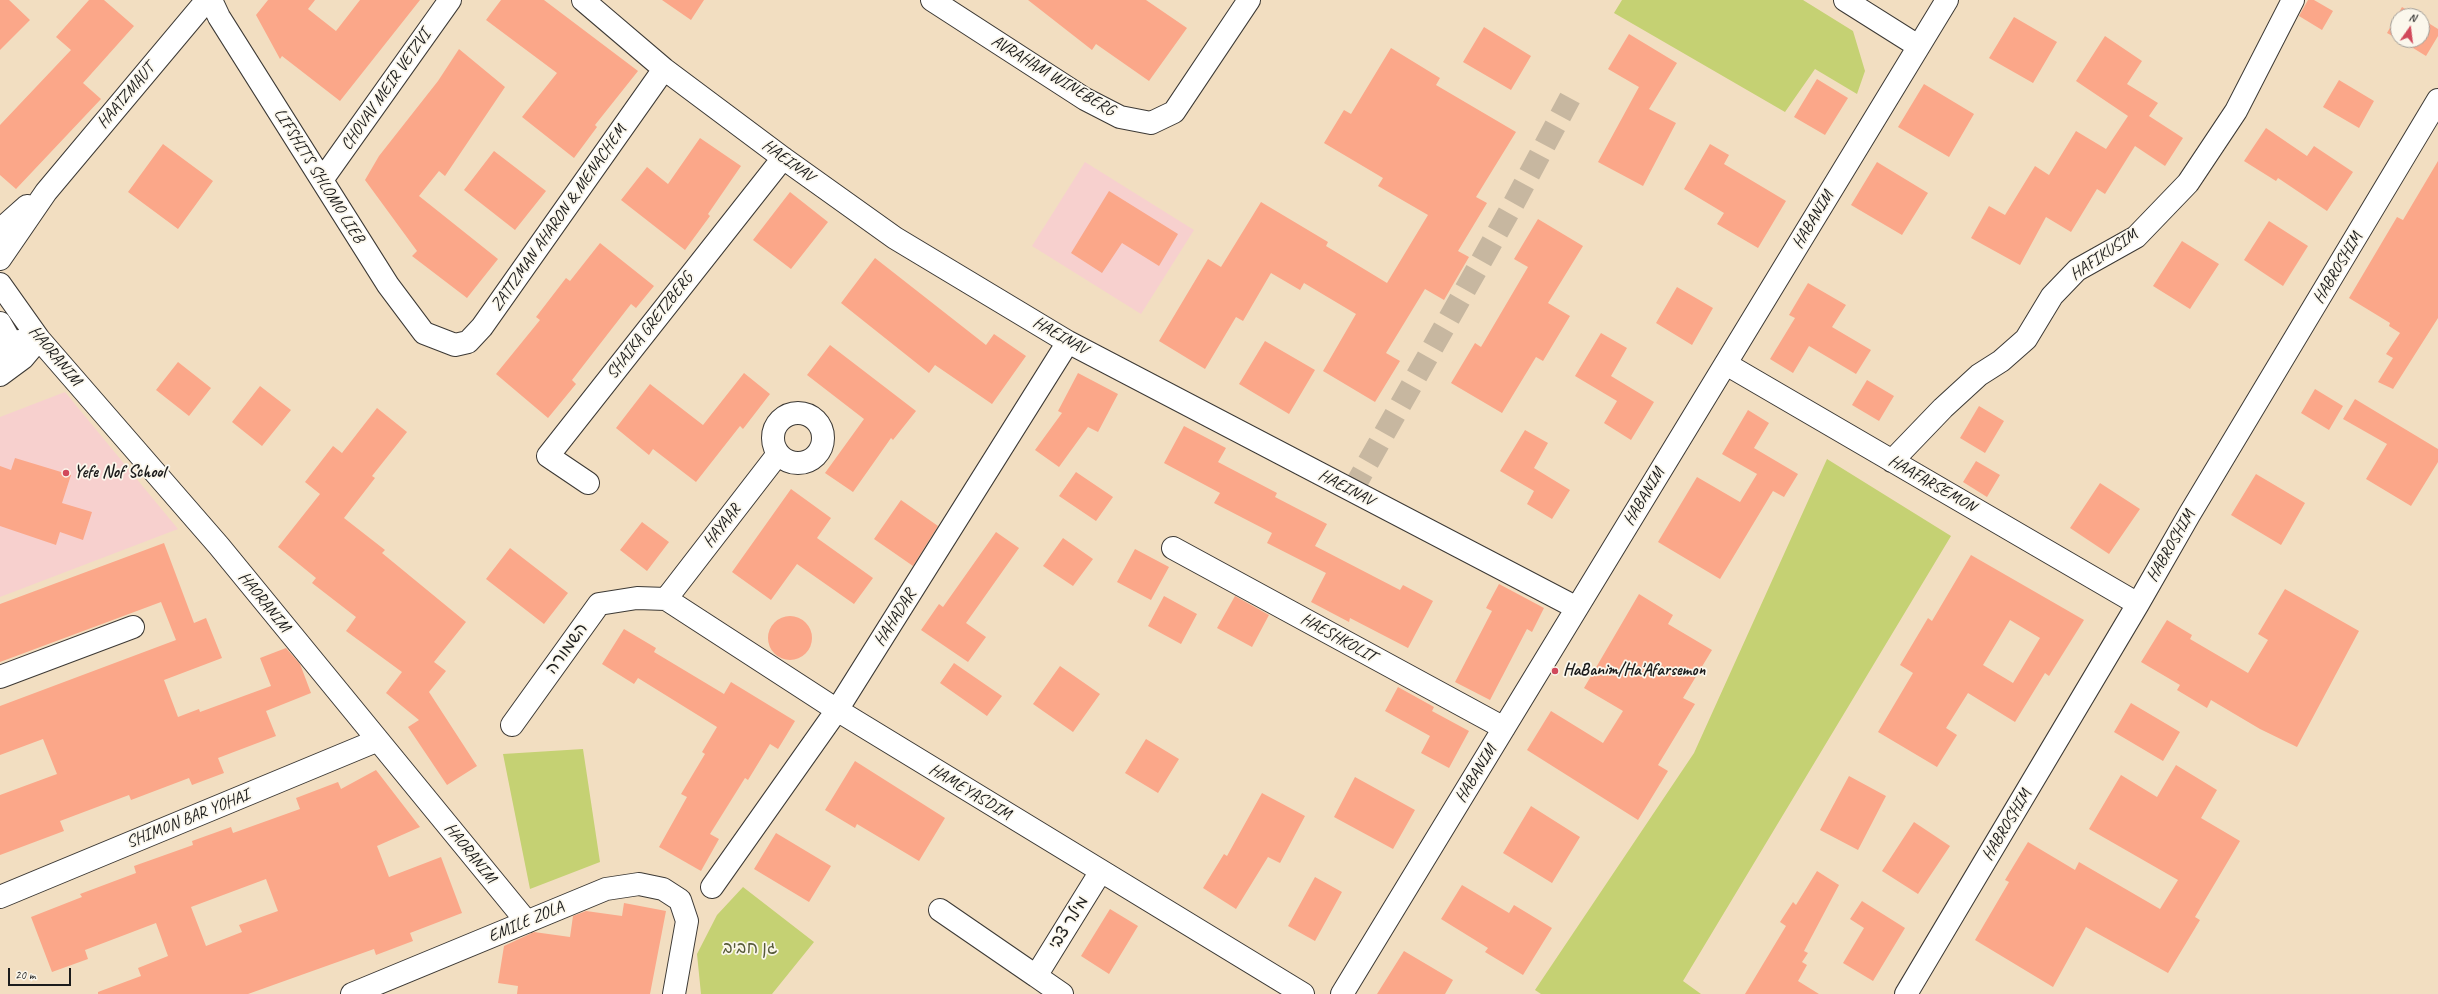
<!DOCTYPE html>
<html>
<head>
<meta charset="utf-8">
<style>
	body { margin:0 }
	#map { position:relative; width:2438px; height:994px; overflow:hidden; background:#f2dec1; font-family:Caveat,sans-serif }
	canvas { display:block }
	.north { position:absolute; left:2390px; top:8px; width:40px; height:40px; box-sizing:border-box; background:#fbf7ec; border:1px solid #a29f99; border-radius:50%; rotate:14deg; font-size:11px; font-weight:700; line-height:16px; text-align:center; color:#1c1c1c }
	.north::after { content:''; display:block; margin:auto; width:14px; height:18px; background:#d1495b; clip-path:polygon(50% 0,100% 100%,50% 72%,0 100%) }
	.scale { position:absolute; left:8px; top:968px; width:63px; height:18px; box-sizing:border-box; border:2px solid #1c1c1c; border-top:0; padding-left:5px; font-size:12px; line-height:14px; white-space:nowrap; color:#1c1c1c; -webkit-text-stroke:3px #fbf7ec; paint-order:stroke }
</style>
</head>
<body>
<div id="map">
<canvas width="2438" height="994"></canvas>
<div class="north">N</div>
<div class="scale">20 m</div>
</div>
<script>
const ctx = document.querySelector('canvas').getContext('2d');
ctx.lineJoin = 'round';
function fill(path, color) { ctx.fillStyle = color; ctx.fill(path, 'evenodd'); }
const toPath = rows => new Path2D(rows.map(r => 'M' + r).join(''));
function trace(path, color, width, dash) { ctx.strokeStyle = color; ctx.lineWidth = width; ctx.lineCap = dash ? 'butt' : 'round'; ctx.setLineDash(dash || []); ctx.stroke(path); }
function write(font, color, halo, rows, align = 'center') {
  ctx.font = font + ' Caveat,"Playpen Sans Hebrew",sans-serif'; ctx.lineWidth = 3.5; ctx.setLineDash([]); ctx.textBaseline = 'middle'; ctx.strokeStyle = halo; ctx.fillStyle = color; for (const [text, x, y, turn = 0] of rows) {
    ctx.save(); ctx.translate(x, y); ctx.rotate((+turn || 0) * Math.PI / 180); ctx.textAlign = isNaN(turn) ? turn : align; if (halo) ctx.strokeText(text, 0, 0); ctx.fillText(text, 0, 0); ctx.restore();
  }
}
fill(toPath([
	[1085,162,1194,230,1141,314,1032,246],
	[65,392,178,529,0,597,0,417]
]), '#f7d0ce');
fill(toPath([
	[1622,0,1803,0,1853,31,1865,71,1857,94,1815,69,1785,112,1614,13],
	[1827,459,1951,536,1683,981,1701,994,1541,994,1535,990,1694,753],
	[583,749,600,862,530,889,503,754],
	[743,887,814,942,772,994,701,994,697,954,717,915]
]), '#c5d173');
fill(toPath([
	[0,0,9,0,30,20,0,50],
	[89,0,104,0,134,26,83,83,101,99,16,189,0,175,0,125,71,50,56,37],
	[268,0,315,0,308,9,336,31,360,0,420,0,340,101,282,56,280,59,256,15],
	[501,0,544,0,638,71,595,125,597,127,574,158,522,117,557,73,486,20],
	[662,0,704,0,691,20],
	[1028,0,1146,0,1187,28,1149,81,1096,44,1092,50],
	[2308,0,2314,0,2333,11,2322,30,2299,16],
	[2402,7,2417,16,2398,16,2398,39,2387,33],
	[2014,17,2057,42,2033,83,1989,58],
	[2422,19,2438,29,2438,36,2426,56,2400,40,2422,40],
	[1484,27,1531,56,1511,90,1463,62],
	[1629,34,1677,63,1649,109,1676,123,1643,186,1598,162,1639,87,1608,69],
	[2105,36,2142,61,2127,84,2158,103,2149,116,2183,138,2165,166,2135,146,2105,194,2097,189,2071,232,2046,217,2020,265,1971,238,1989,206,2005,215,2035,166,2049,175,2076,131,2106,149,2128,116,2076,81],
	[1391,48,1440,78,1436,85,1516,132,1476,197,1487,203,1458,251,1469,257,1444,300,1425,289,1386,353,1400,361,1375,402,1323,371,1356,314,1304,283,1300,290,1271,273,1243,321,1236,317,1205,369,1159,341,1208,259,1221,267,1261,202,1328,242,1326,246,1387,283,1428,215,1378,186,1383,178,1324,143,1344,110,1351,114],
	[459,49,505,87,445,176,439,171,419,196,498,259,467,298,412,256,417,251,365,180,379,156,438,81],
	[1817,79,1848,98,1825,135,1794,117],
	[2339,80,2374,101,2359,128,2323,107],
	[1924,84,1974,114,1949,157,1898,127],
	[2266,128,2307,156,2314,146,2353,172,2327,211,2278,178,2276,181,2244,161],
	[700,138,741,166,708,214,710,216,685,250,621,200,647,167,668,184],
	[163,144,213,181,178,229,128,192],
	[1710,144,1729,155,1724,164,1786,201,1758,248,1717,224,1724,213,1684,189],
	[494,151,546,191,515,230,464,190],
	[2438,161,2438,318,2393,389,2378,382,2393,358,2386,354,2400,333,2389,326,2390,323,2349,298,2397,217,2403,220],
	[1877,162,1928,193,1902,235,1851,205],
	[1109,191,1178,234,1159,266,1122,243,1102,273,1071,253],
	[790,192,828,222,791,269,753,240],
	[1538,219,1583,246,1548,303,1570,316,1543,361,1536,357,1502,413,1451,383,1475,343,1481,347,1528,267,1514,259],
	[2269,221,2308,246,2283,286,2244,260],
	[2182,241,2219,264,2190,309,2153,286],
	[600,243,654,286,636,308,631,304,572,380,576,384,548,418,496,374,540,320,536,317,566,278,570,281],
	[875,258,986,345,994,334,1026,356,992,404,935,365,929,373,841,303],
	[1808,283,1846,305,1832,327,1871,350,1856,374,1809,346,1793,373,1770,359,1795,318,1789,315],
	[1677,287,1713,308,1692,345,1656,323],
	[1601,333,1627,348,1611,376,1654,402,1631,440,1604,423,1617,401,1575,376],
	[1265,341,1315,370,1289,414,1239,384],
	[830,345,916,411,893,440,891,438,853,492,825,473,864,419,807,375],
	[178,362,211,388,189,416,156,390],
	[744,373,770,394,743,429,740,426,696,482,653,449,649,455,616,428,650,384,703,425],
	[1078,373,1118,394,1098,432,1088,427,1059,467,1035,450,1062,413,1058,411],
	[1867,380,1894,396,1879,421,1852,405],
	[260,386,291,410,262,446,232,422],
	[2315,389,2343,406,2329,430,2301,413],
	[2355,399,2438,449,2438,462,2411,506,2366,479,2387,444,2343,419],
	[1979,406,2004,421,1985,453,1960,438],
	[377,408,407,432,372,476,375,478,344,518,385,550,382,553,466,622,434,662,446,671,429,692,477,766,447,785,408,727,419,720,386,693,402,672,346,631,356,617,312,583,316,578,278,547,320,494,305,482,333,446,342,453],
	[1748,410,1769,423,1754,448,1798,474,1784,497,1773,491,1720,579,1658,542,1697,477,1740,502,1757,474,1722,454],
	[1184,426,1226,448,1218,462,1277,493,1275,497,1327,524,1315,546,1400,590,1403,585,1433,601,1408,648,1350,618,1349,622,1311,602,1326,573,1267,543,1272,533,1214,503,1220,493,1164,463],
	[1525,430,1548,443,1534,468,1570,490,1552,519,1527,504,1534,491,1500,471],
	[15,458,71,475,62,503,92,512,83,540,60,532,56,545,0,526,0,466,11,470],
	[1976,461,2000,475,1987,497,1963,482],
	[1076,472,1113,497,1096,521,1059,496],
	[2256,474,2305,503,2281,545,2231,515],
	[2100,483,2140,509,2109,554,2070,528],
	[791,489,831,518,817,538,873,578,854,604,797,564,771,600,732,572],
	[901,500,938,526,913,566,874,539],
	[642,522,669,542,647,571,620,550],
	[996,532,1019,548,966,623,986,637,968,662,921,630,939,604,943,607],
	[1063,538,1093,559,1073,586,1043,566],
	[164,543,194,623,206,618,222,658,164,680,178,717,199,709,200,712,271,686,260,658,286,648,300,664,311,693,266,711,276,736,218,758,224,773,192,785,189,778,131,800,129,795,60,821,64,831,0,855,0,795,57,774,43,739,0,755,0,706,176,640,161,602,0,662,0,604],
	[510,548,568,593,544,624,486,579],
	[1135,549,1169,567,1151,600,1117,582],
	[1971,555,2084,620,2049,676,2045,673,2015,722,1968,693,1946,728,1957,735,1937,767,1878,732,1913,673,1900,665,1928,618,1932,621],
	[2010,620,2040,638,2013,683,1983,665],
	[1499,584,1544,608,1532,632,1527,629,1490,700,1455,682,1492,611,1486,608],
	[2285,589,2359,631,2297,747,2260,729,2211,700,2207,708,2177,690,2180,685,2141,662,2167,620,2192,635,2190,639,2248,673,2268,640,2258,634],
	[1639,594,1673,615,1668,624,1712,650,1683,698,1695,704,1658,765,1668,771,1638,820,1527,750,1551,711,1603,743,1623,711,1584,688],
	[1164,596,1197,614,1181,644,1148,626],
	[1235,596,1269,615,1252,647,1217,628],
	'768 638a22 22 0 1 1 44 0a22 22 0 1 1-44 0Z',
	[624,629,656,648,654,652,724,694,731,682,795,721,778,749,770,744,748,780,745,778,710,834,719,839,701,871,659,847,687,797,681,794,705,754,702,752,717,727,638,678,634,684,602,664],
	[954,663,1002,696,987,716,940,683],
	[1060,666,1100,694,1073,732,1033,704],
	[1398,687,1434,707,1432,711,1469,731,1449,768,1421,753,1430,736,1385,711],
	[2131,703,2180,732,2163,761,2114,732],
	[1146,739,1179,759,1158,793,1125,773],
	[855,761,945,818,919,861,857,824,855,828,825,810],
	[2176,765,2217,790,2201,818,2240,841,2195,917,2200,920,2168,973,2086,927,2053,987,1975,940,2009,882,2005,880,2028,842,2075,870,2079,862,2160,909,2178,880,2089,829,2121,775,2157,797],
	[376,770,420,827,377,846,389,877,441,857,462,913,410,933,413,941,376,955,374,949,248,994,98,994,98,992,141,976,138,968,168,956,156,923,85,950,88,959,52,972,31,917,82,897,80,894,136,873,134,866,193,845,192,841,231,827,233,833,300,809,296,798,338,782,341,789],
	[266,879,278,911,239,925,242,932,206,946,191,907],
	[1849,776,1886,796,1858,850,1820,830],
	[1355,777,1415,810,1393,849,1334,817],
	[1262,793,1305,816,1280,863,1268,857,1236,909,1203,888,1224,854,1227,856],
	[1531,806,1580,837,1552,883,1503,853],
	[1914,822,1950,846,1918,894,1882,871],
	[776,833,831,866,809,902,754,869],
	[1817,871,1839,885,1804,951,1808,953,1802,962,1807,965,1798,981,1819,994,1745,994,1786,926,1780,922,1793,902,1796,905],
	[1315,877,1342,892,1315,941,1288,926],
	[1462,885,1509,913,1514,905,1552,928,1523,975,1485,952,1488,948,1441,919],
	[1862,901,1905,928,1873,981,1843,963,1864,928,1850,919],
	[624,903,666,911,650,994,517,994,518,986,498,983,504,946,534,932,570,937,573,916,586,911,622,916],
	[1110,909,1138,926,1109,974,1081,956],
	[1404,951,1453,980,1445,994,1377,994]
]), '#fba789');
trace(toPath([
	[1352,491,1514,203,1570,98]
]), '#c7b7a0', 22, [22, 11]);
const street = toPath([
	[211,0,219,17,388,285,424,333,455,345,468,342,482,327,664,69],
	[583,0,664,69,783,158,895,238,1068,342,1577,608],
	[932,0,1085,99,1120,117,1151,123,1174,112,1249,0],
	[1845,0,1918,46],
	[322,180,450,0],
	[0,230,27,206],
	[0,259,46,192,207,0],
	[0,284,39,339,219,546,527,922],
	[0,323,11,342],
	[0,354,11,342,39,339],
	[1726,364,2138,604],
	[0,375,23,358,39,339],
	'773 438a25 25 0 1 1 50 0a25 25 0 1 1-50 0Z',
	[1892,461,1943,408,1979,375,2001,361,2026,339,2052,296,2077,270,2136,237,2188,183,2236,111,2293,0],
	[588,483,548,456,783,158],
	[1173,548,1504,728],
	[666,599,778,454],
	[0,677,133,627],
	[512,725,599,604,637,598,666,599,837,710,1303,994],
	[712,887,837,710,1068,342],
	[0,897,376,741],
	[940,910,1036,976],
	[352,994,606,889,639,884,663,889,680,900,687,921,674,994],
	[1062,994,1036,976,1101,871],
	[1342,994,1947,0],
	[1906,994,2138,604,2189,515,2438,100]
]);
trace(street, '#3c3935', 24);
trace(street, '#fff', 22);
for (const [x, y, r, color] of [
	[66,473,4,"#d1495b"],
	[1555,671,4,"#d1495b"]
]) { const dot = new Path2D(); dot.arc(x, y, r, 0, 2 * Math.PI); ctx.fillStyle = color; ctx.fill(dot); trace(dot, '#fbf7ec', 1.5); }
write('17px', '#1c1c1c', '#fbf7ec', [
	["AVRAHAM WINEBERG",1053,76,31],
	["CHOVAV MEIR VETZVI",386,90,-55],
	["HAATZMAUT",126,96,-50],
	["HAEINAV",788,161,36],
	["LIFSHITS SHLOMO LIEB",319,176,58],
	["ZATTZMAN AHARON & MENACHEM",559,218,-55],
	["HABANIM",1813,220,-59],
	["HAFIKUSIM",2104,255,-34],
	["HABROSHIM",2338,268,-59],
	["SHAIKA GRETZBERG",650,326,-52],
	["HAEINAV",1060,336,30],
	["HAORANIM",55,356,50],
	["HAAFARSEMON",1932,484,30],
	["HAEINAV",1346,488,28],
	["HABANIM",1644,497,-59],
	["HAYAAR",722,526,-52],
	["HABROSHIM",2171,546,-60],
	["HAORANIM",264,602,51],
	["HAHADAR",895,618,-58],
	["HAESHKOLIT",1338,638,29],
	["השמורה",567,649,-54],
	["HABANIM",1476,774,-59],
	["HAMEYASDIM",970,792,31],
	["SHIMON BAR YOHAI",188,819,-22],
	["HABROSHIM",2007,825,-59],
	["HAORANIM",470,853,51],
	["EMILE ZOLA",526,922,-23],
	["מילר צבי",1069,923,-58]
]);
write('bold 17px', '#1c1c1c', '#fbf7ec', [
	["Yefe Nof School",74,473],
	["HaBanim/Ha'Afarsemon",1563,671]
], 'left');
write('17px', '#575b3a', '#fbf7ec', [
	["גן חביב",750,949]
]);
</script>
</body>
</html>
